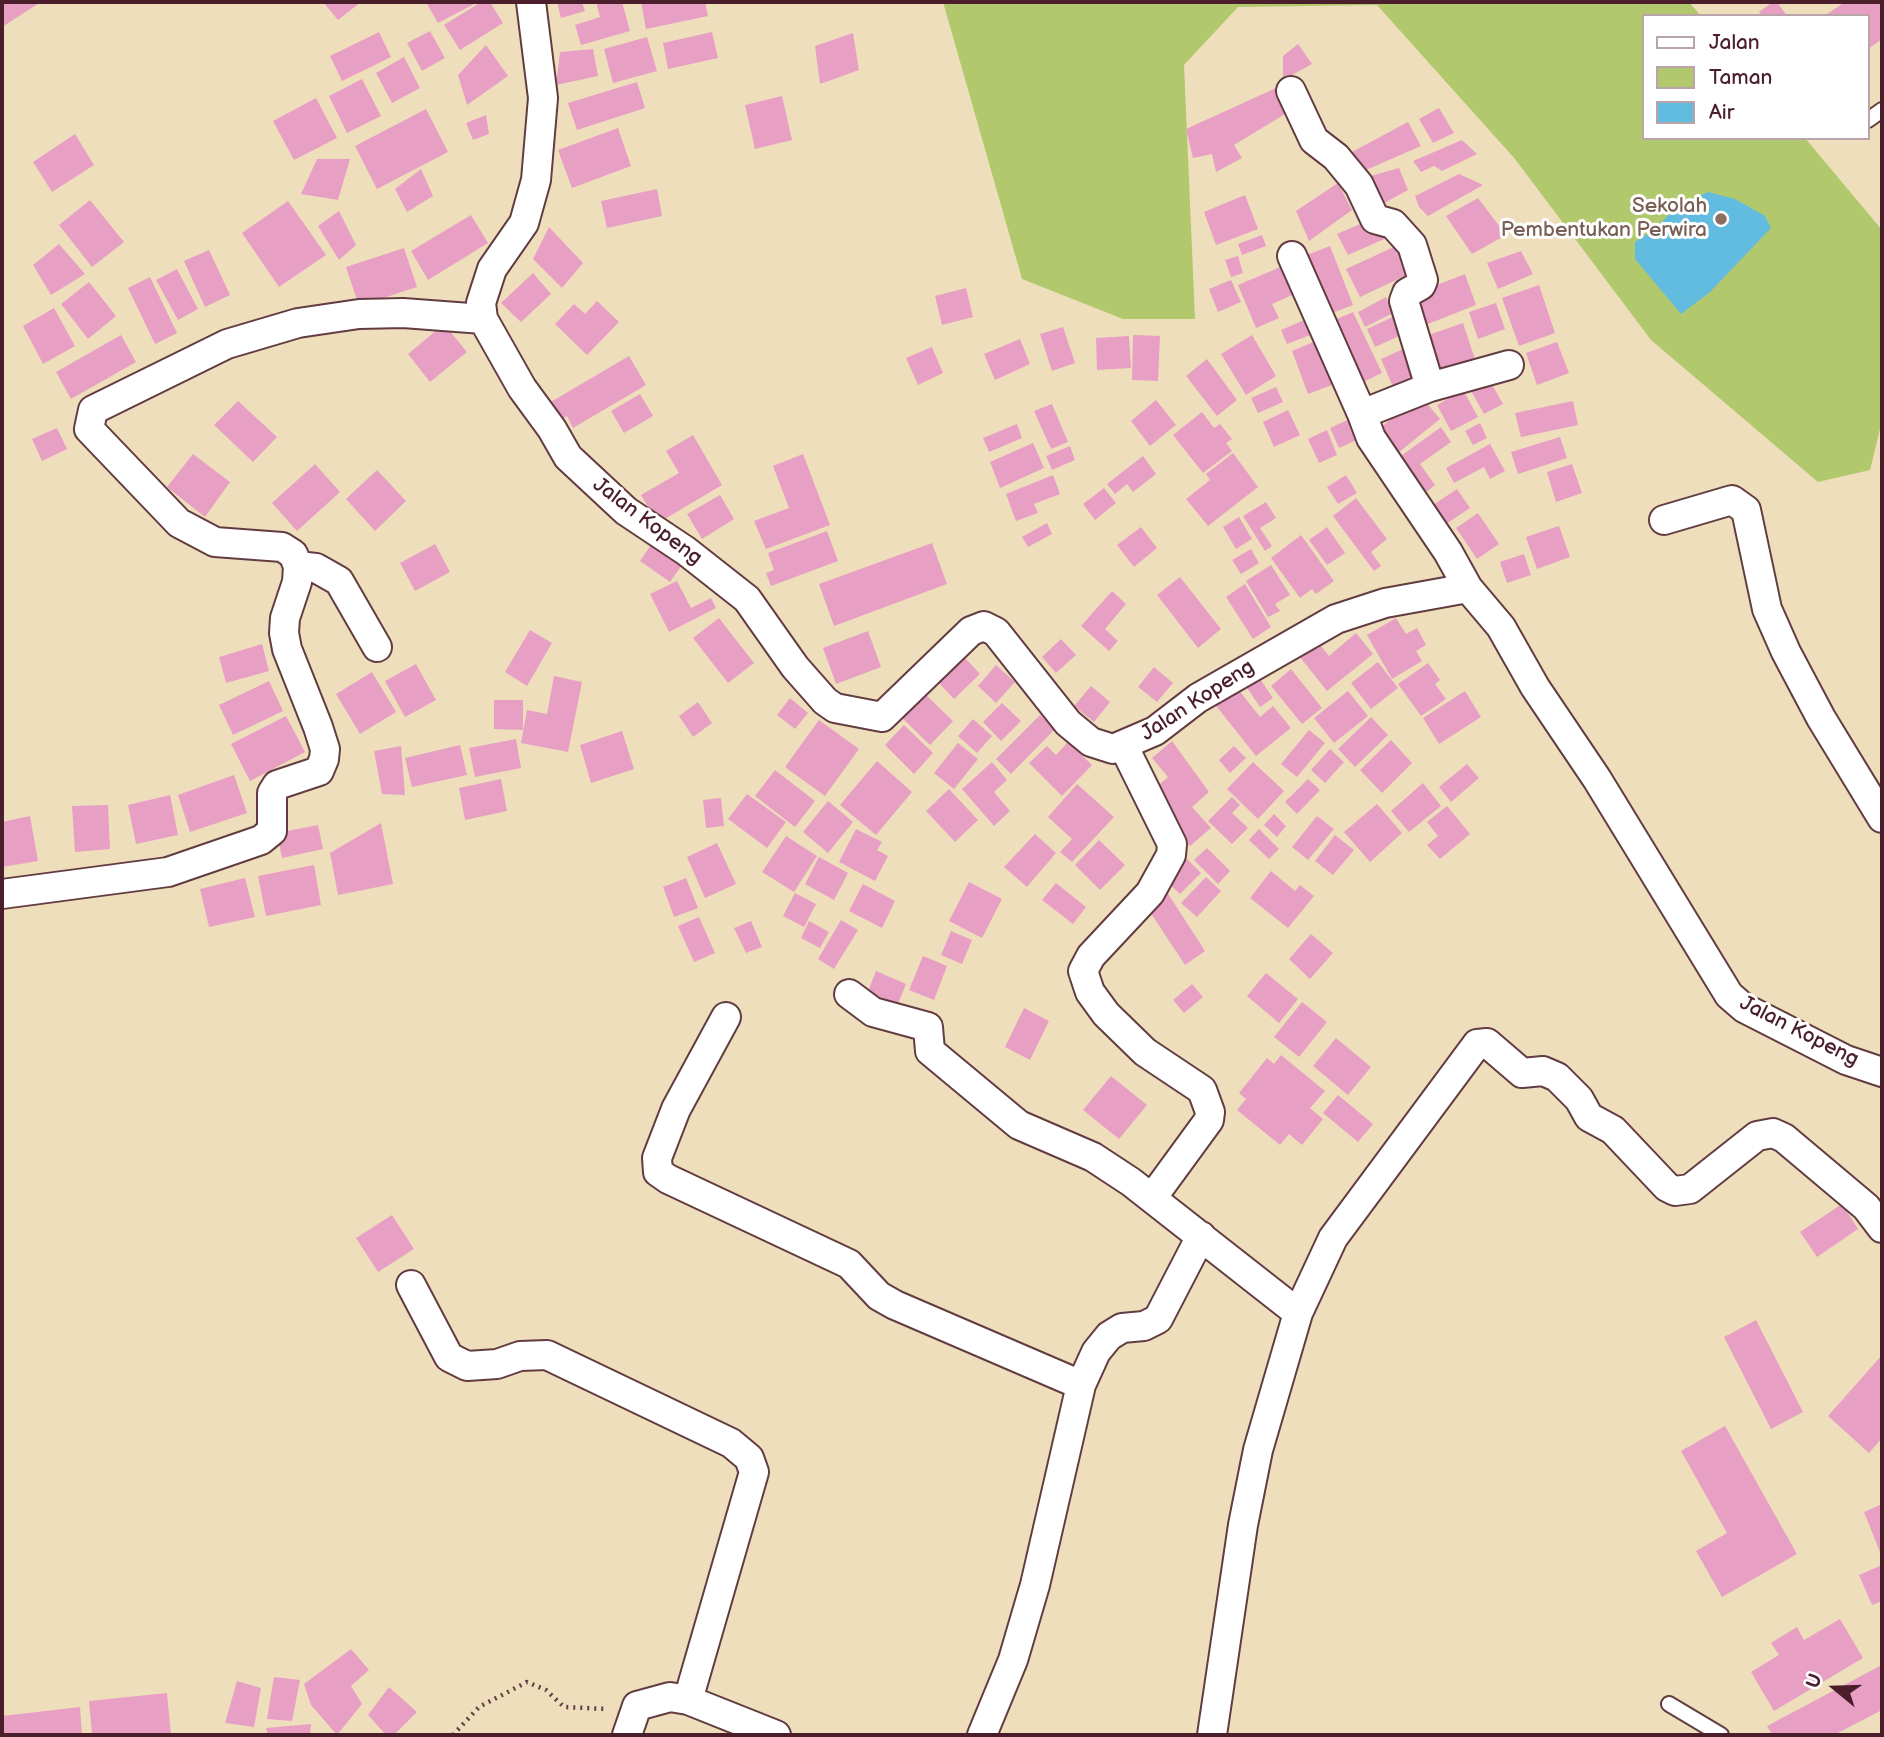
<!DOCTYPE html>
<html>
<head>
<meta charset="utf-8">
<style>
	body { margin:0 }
	#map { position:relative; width:1884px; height:1737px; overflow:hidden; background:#efdebc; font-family:"Balsamiq Sans",sans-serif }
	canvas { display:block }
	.frame { position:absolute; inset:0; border:4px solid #4a1f2b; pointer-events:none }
	.legend { position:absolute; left:1642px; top:14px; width:228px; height:126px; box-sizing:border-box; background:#fff; border:2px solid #b7a5aa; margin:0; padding:9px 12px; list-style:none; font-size:21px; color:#4a1f2b }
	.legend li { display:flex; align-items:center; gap:14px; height:35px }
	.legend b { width:35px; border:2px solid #b7a5aa }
	.north { position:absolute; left:1800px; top:1653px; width:70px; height:70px; -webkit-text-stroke:5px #fff; paint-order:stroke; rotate:289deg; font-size:19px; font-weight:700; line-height:28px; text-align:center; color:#4a1f2b }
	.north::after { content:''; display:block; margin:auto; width:24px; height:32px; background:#4a1f2b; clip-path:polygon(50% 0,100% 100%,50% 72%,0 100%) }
</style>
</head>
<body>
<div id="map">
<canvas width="1884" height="1737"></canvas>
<div class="frame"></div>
<ul class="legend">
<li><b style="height:9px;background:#fff"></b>Jalan</li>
<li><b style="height:19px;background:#b2c86d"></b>Taman</li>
<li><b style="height:19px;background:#62bce0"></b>Air</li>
</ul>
<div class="north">U</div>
</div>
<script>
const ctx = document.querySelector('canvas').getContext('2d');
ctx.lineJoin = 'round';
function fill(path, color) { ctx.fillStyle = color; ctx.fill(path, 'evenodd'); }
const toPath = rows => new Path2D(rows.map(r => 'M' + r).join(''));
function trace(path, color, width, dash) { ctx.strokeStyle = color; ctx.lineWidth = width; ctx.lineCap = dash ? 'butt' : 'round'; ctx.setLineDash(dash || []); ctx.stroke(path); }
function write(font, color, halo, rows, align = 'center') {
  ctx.font = font + ' "Balsamiq Sans",sans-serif'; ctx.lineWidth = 6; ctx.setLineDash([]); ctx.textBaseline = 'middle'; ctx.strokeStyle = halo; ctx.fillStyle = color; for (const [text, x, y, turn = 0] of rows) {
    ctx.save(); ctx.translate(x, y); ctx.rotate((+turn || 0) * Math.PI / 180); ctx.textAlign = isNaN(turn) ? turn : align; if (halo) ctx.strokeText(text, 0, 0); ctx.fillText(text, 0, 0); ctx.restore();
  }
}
fill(toPath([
	[943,2,1689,2,1701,16,1644,16,1644,138,1805,138,1882,230,1882,421,1870,470,1818,482,1651,340,1515,159,1377,5,1238,7,1184,65,1195,319,1123,319,1022,279]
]), '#b2c86d');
fill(toPath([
	[1708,192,1735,199,1765,216,1771,228,1710,292,1681,314,1635,259,1635,242,1655,229,1677,206]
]), '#62bce0');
fill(toPath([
	[2,2,41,2,2,27],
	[323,2,361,2,338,20],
	[426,2,478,2,438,23],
	[481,2,490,2,503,23,460,50,444,25],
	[557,2,582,2,585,11,561,18],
	[596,2,622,2,630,31,581,45,575,25,600,17],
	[641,2,705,2,708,16,646,29],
	[1773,2,1777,2,1787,16,1762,16,1759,12],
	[1845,2,1882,2,1882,39,1868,49,1868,16,1824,16],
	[430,31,445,58,422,71,407,43],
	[379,32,391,57,342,81,330,56],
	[712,32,718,58,668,69,663,43],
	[853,33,859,70,820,84,815,46],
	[647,37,657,71,613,83,604,49],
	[1298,44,1312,64,1283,80,1283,56],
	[486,45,508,76,467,105,458,75],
	[593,49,598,76,556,85,560,52],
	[404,57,420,88,392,103,376,73],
	[362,79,381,116,347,133,329,96],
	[637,82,645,108,577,130,568,103],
	[1276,88,1290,111,1234,145,1242,158,1216,172,1212,154,1193,158,1186,129],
	[782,96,792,140,755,149,745,105],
	[316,98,337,138,294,160,273,121],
	[1439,108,1454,133,1433,143,1419,119],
	[426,109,448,152,377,189,355,146],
	[486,115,489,134,473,140,466,123],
	[1408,122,1421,146,1359,173,1350,153],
	[618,128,631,166,572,188,558,150],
	[75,134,94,165,52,192,33,162],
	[1462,140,1477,154,1442,171,1434,166,1421,172,1413,161],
	[317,159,350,159,338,200,301,194],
	[1399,168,1408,190,1379,206,1367,177],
	[421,169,433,196,407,212,395,189],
	[1459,174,1483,185,1428,216,1419,207,1415,196],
	[1338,183,1352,210,1309,241,1296,211],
	[657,189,662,216,607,228,601,201],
	[1245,195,1258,229,1216,245,1204,212],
	[1478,198,1506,235,1472,254,1446,216],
	[90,200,124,242,92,267,59,225],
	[288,201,326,255,279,287,242,233],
	[339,211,356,245,339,260,318,226],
	[471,215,488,243,428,280,411,251],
	[1365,222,1391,236,1348,255,1337,234],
	[549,227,583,263,562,288,533,259],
	[1262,235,1266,246,1242,255,1238,244],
	[59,244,85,274,51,295,33,265],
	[1398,245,1411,273,1360,297,1346,269],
	[1330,246,1353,305,1322,317,1299,258],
	[404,248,417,287,359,306,346,267],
	[209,250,230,295,205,307,184,261],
	[1521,251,1533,274,1498,289,1487,263],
	[1238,256,1243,273,1231,277,1225,260],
	[1290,263,1301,291,1272,304,1279,318,1256,328,1238,285],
	[177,269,198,309,178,320,156,280],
	[533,273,551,294,521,322,501,303],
	[1465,274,1476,305,1423,326,1411,295],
	[150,277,177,333,155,344,128,288],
	[1231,280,1241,302,1218,312,1209,289],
	[89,282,116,316,88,339,61,304],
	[1539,285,1555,333,1519,346,1502,298],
	[966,288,973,317,942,325,935,296],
	[1386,297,1393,313,1365,327,1358,312],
	[597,301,619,322,587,355,555,324,574,304,585,314],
	[1496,303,1505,329,1478,339,1469,312],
	[54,308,75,346,43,364,23,326],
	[1353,312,1382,373,1357,385,1328,323],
	[1399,314,1408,332,1375,347,1367,329],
	[1312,317,1318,332,1287,344,1281,330],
	[1463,323,1478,368,1438,381,1423,337],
	[444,324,467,352,430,382,408,354],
	[1063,327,1075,363,1052,371,1040,334],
	[121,335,136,362,71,399,56,372],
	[1133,335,1160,336,1158,381,1132,380],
	[1252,335,1276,376,1246,395,1221,354],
	[1129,336,1131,368,1097,370,1096,338],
	[1323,338,1340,382,1308,394,1292,351],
	[1020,339,1030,364,995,380,984,354],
	[1557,342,1569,373,1537,385,1526,353],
	[1410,346,1426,380,1396,394,1381,359],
	[932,347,943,373,918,385,906,358],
	[629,356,646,385,573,428,567,416,559,421,549,403],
	[1207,359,1237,400,1217,416,1186,376],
	[1489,379,1503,404,1484,414,1470,389],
	[1276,387,1283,402,1258,413,1251,398],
	[1463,390,1478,417,1451,431,1437,405],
	[640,394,653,416,624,433,611,411],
	[1420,395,1440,419,1393,457,1374,433],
	[1156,400,1176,425,1150,446,1131,421],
	[238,401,277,437,253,462,214,425],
	[1573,401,1578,425,1521,437,1515,413],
	[1052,404,1068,442,1051,449,1034,411],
	[1288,410,1300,435,1274,447,1263,422],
	[1202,412,1214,428,1220,424,1232,439,1226,443,1232,451,1203,473,1173,435],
	[1354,417,1363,437,1339,448,1330,428],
	[1480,423,1487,438,1473,445,1465,431],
	[1017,424,1022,438,989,452,983,438],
	[1441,427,1451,442,1420,464,1435,485,1420,497,1394,461],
	[57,428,67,449,42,461,32,439],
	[1327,430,1337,455,1319,463,1308,439],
	[693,435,722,485,658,523,641,495,679,473,666,451],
	[1560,437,1567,458,1518,474,1511,452],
	[1033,443,1044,468,1000,488,990,462],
	[1490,444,1505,471,1490,479,1484,467,1454,483,1446,468],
	[1070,446,1075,460,1052,470,1046,456],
	[1233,453,1258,487,1208,526,1186,499,1210,480,1206,474],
	[193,454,230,482,205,517,167,487],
	[803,454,830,525,766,549,754,521,789,508,773,466],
	[1143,456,1156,474,1133,492,1127,484,1115,494,1107,484],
	[315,464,340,492,297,531,272,503],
	[1572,464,1582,493,1556,502,1547,472],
	[377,470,406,501,375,531,346,499],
	[1053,475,1060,494,1034,504,1038,513,1016,521,1006,494],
	[1346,475,1357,493,1338,504,1327,487],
	[1104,488,1116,503,1095,520,1083,504],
	[1457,489,1470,508,1443,526,1430,507],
	[720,495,734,519,702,539,687,514],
	[1356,498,1387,539,1371,552,1381,566,1374,571,1333,516],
	[1266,502,1276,518,1260,528,1272,546,1265,551,1243,516],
	[1478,513,1499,544,1477,559,1456,528],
	[1239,517,1252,539,1236,549,1223,527],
	[1047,523,1052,534,1028,547,1022,537],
	[1559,526,1570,557,1537,569,1526,537],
	[1141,527,1157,548,1134,567,1117,545],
	[1327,527,1345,553,1327,565,1309,540],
	[827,531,838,561,771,586,766,573,774,570,768,553],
	[1301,535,1334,581,1316,594,1312,589,1300,598,1271,558],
	[652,543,682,565,670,582,640,561],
	[932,543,947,584,834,626,819,584],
	[435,544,450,572,415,591,400,563],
	[1251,549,1259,563,1241,574,1232,560],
	[1524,554,1531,575,1507,583,1500,562],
	[1271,565,1290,595,1275,604,1280,611,1268,617,1246,581],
	[1180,577,1221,629,1198,648,1157,595],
	[677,581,691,608,711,598,716,608,669,632,650,594],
	[1245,584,1271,627,1253,639,1226,597],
	[1112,591,1126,604,1105,629,1118,641,1109,651,1081,626],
	[719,618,754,663,728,683,693,638],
	[1396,618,1406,634,1417,628,1426,645,1416,651,1422,661,1392,679,1367,635],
	[530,630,552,643,527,686,505,672],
	[868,631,881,667,836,684,823,648],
	[1356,633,1373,654,1327,691,1299,656,1318,642,1329,656],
	[1061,639,1076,655,1056,673,1042,657],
	[262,644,269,671,226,683,219,657],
	[965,658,980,674,954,699,939,683],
	[1378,662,1398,688,1371,709,1351,683],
	[1428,663,1440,680,1435,684,1446,699,1421,716,1398,684],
	[416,664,436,700,405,717,385,681],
	[996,665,1015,682,996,703,978,686],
	[1154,667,1173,683,1157,702,1138,687],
	[1291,669,1322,708,1302,724,1271,686],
	[372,672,396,712,360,734,336,694],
	[554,676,582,682,568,752,521,743,527,710,547,714],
	[1258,676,1273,698,1260,707,1245,685],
	[269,681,283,711,233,735,219,705],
	[1234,684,1260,717,1273,706,1291,728,1256,756,1213,702],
	[1091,686,1110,702,1094,722,1074,706],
	[1348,691,1368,716,1334,743,1314,718],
	[1465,691,1481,717,1439,744,1423,718],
	[924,693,953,721,930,745,901,717],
	[790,698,808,713,795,729,777,715],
	[494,700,523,700,523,730,494,729],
	[698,702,712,723,693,737,679,716],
	[1002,703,1021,721,1001,741,983,722],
	[1040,715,1055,729,1011,774,996,759],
	[286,716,305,752,250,781,231,744],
	[1371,717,1388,735,1355,767,1338,749],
	[973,719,992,736,977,753,958,736],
	[819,720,859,749,825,796,785,767],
	[904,725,933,753,914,774,885,745],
	[1309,730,1325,743,1297,777,1281,764],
	[622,731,634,769,591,783,580,745],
	[516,739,521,768,475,777,469,748],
	[1391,740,1412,763,1382,793,1360,770],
	[1172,741,1209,792,1192,807,1211,828,1190,846,1147,795,1168,777,1152,758],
	[1068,742,1092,765,1062,796,1029,763,1047,746,1056,755],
	[958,743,978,759,954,789,934,773],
	[460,745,467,775,412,787,405,758],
	[401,746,405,795,382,794,374,751],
	[1234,746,1246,758,1230,773,1219,760],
	[1330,749,1344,762,1325,783,1311,770],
	[877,761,912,792,876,835,840,805],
	[992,762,1007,780,994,792,1010,811,994,826,962,789],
	[1253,762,1284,791,1258,819,1227,789],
	[1467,764,1479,778,1451,802,1439,787],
	[775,770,815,801,795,827,755,796],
	[234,775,247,813,190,832,178,795],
	[501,779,507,811,465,820,459,788],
	[1308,779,1320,790,1297,814,1285,802],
	[1423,783,1441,806,1409,832,1391,811],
	[1077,784,1114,817,1072,862,1060,852,1072,839,1048,817],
	[949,789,978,820,955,842,926,811],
	[747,794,786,822,767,848,728,819],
	[170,795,178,835,136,844,128,805],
	[1232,797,1240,805,1232,813,1248,828,1232,844,1208,821],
	[721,798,724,826,706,828,703,800],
	[828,801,853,822,828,853,803,832],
	[1377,804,1402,833,1370,862,1344,832],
	[108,805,110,849,75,852,72,806],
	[1447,806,1470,834,1440,859,1427,845,1438,836,1427,822],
	[1274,814,1286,826,1277,837,1264,825],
	[30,816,38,861,2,867,2,822],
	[1317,816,1334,829,1308,860,1292,847],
	[381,823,393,884,338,895,330,853],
	[318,825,323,849,282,858,277,833],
	[856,829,882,842,877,850,888,856,875,881,839,862],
	[1259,829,1279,849,1269,859,1249,840],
	[1035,834,1056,853,1027,887,1004,867],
	[1335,835,1354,850,1333,875,1315,861],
	[786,836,817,856,794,892,762,872],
	[1099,840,1125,865,1100,890,1075,865],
	[717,843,736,884,705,898,687,857],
	[1207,848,1230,871,1218,884,1194,860],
	[819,857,848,873,834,900,805,884],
	[1187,859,1201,873,1180,894,1166,881],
	[314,865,321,905,266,916,258,876],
	[1271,871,1295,891,1300,885,1314,896,1288,928,1250,898],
	[1206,877,1221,891,1197,917,1181,903],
	[245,878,255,917,209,927,200,889],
	[686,878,698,908,674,917,663,887],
	[969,882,1002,899,982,938,949,921],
	[1056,883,1086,907,1073,924,1042,900],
	[863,884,895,901,882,928,849,911],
	[1167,892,1205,951,1185,965,1146,906],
	[795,893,816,904,804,927,783,916],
	[699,917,715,953,694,962,678,926],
	[841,920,858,930,834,969,818,959],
	[751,921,762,947,746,953,734,928],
	[809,921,829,932,820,948,801,938],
	[951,931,972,940,962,964,941,955],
	[1311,934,1333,953,1310,979,1289,959],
	[923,956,947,966,934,1000,909,990],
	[876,971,906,984,895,1011,865,999],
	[1266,973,1298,999,1279,1023,1247,996],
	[1192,984,1203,997,1184,1013,1173,1000],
	[1302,1002,1327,1022,1299,1057,1274,1037],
	[1024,1008,1049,1021,1030,1060,1005,1047],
	[1336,1038,1371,1067,1348,1095,1313,1066],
	[1281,1055,1325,1091,1310,1108,1323,1119,1302,1145,1289,1134,1280,1145,1237,1110,1246,1099,1239,1093,1267,1058,1274,1064],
	[1111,1076,1147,1105,1119,1139,1083,1110],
	[1338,1095,1373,1124,1358,1142,1323,1113],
	[1842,1204,1858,1229,1817,1257,1800,1232],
	[392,1215,414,1249,378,1272,356,1238],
	[1756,1320,1803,1412,1771,1429,1724,1337],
	[1882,1355,1882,1438,1869,1453,1828,1416],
	[1725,1426,1797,1554,1722,1597,1696,1551,1727,1533,1681,1451],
	[1882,1504,1882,1551,1880,1552,1864,1512],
	[1882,1565,1882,1601,1872,1605,1859,1575],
	[1840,1619,1863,1658,1774,1711,1751,1672,1779,1655,1771,1643,1797,1627,1804,1640],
	[351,1649,369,1670,351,1686,362,1704,337,1735,311,1705,304,1684],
	[1880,1666,1882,1710,1834,1735,1772,1735,1767,1726],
	[274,1677,300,1680,292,1721,267,1719],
	[237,1681,261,1688,254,1727,225,1723],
	[389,1687,417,1712,394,1735,386,1735,368,1715],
	[167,1693,171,1735,92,1735,89,1701],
	[80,1707,82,1735,2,1735,2,1716],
	[311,1724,310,1735,268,1735,266,1728]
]), '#e7a0c4');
const lane = toPath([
	[1868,120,1882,110],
	[1669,1704,1721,1735]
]);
const street = toPath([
	[531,2,543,98,536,180,524,223,492,269,481,303,483,319,522,388,552,429,568,457,626,511,686,551,747,599,795,667,825,701,835,708,882,717,971,631,984,626,996,632,1068,723,1091,742,1113,749,1155,731,1198,698,1336,619,1385,603,1468,588,1501,627,1535,687,1597,779,1729,995,1744,1008,1846,1060,1882,1072],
	[1291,91,1314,140,1336,157,1359,185,1375,219,1393,224,1412,245,1423,280,1421,285,1407,293,1404,301,1430,387],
	[1292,256,1362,414],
	[1664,520,1732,500,1746,510,1767,609,1786,652,1821,718,1882,818],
	[298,566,316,568,339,581,377,647],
	[1468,588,1448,552,1371,438,1362,414,1430,387,1509,365],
	[1124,747,1172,844,1171,855,1150,893,1091,956,1083,971,1090,992,1106,1014,1145,1052,1202,1090,1210,1112,1209,1120,1152,1198],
	[2,894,168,872,261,840,272,831,272,793,277,785,319,771,324,759,325,749,318,727,287,649,284,633,285,618,297,582,298,566,293,554,282,547,215,542,179,523,89,429,93,410,227,344,298,323,359,314,403,313,483,319],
	[849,994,873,1012,928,1027,930,1051,1019,1125,1093,1157,1131,1182,1298,1313],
	[726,1017,676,1109,657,1158,658,1172,668,1179,849,1264,879,1296,895,1305,1081,1385],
	[411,1285,449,1357,467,1366,497,1364,520,1356,547,1355,731,1443,749,1458,754,1472,688,1700],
	[627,1735,637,1706,670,1697,688,1700,776,1735],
	[982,1735,1013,1660,1035,1585,1081,1385,1096,1352,1109,1336,1122,1328,1144,1326,1158,1319,1201,1236],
	[1212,1735,1243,1525,1258,1450,1298,1313,1333,1238,1477,1044,1487,1043,1522,1073,1543,1071,1557,1077,1579,1099,1589,1117,1613,1130,1667,1187,1675,1191,1690,1189,1757,1136,1773,1133,1784,1138,1866,1207,1882,1228]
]);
trace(lane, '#633c41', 18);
trace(street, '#633c41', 32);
trace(toPath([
	[453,1735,479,1707,527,1682,546,1690,564,1707,607,1709]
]), '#633c41', 4.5, [2, 5]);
trace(lane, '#fff', 14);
trace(street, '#fff', 28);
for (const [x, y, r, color] of [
	[1721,219,7,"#8d6e63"]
]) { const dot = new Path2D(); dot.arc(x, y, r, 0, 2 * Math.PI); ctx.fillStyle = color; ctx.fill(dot); trace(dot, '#fff', 2.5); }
write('21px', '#785e54', '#fff', [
	["Sekolah",1707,207],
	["Pembentukan Perwira",1707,231]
], 'right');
write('21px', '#4a1f2b', '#fff', [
	["Jalan Kopeng",647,522,37],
	["Jalan Kopeng",1198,701,-33],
	["Jalan Kopeng",1799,1032,27]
]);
</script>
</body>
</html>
